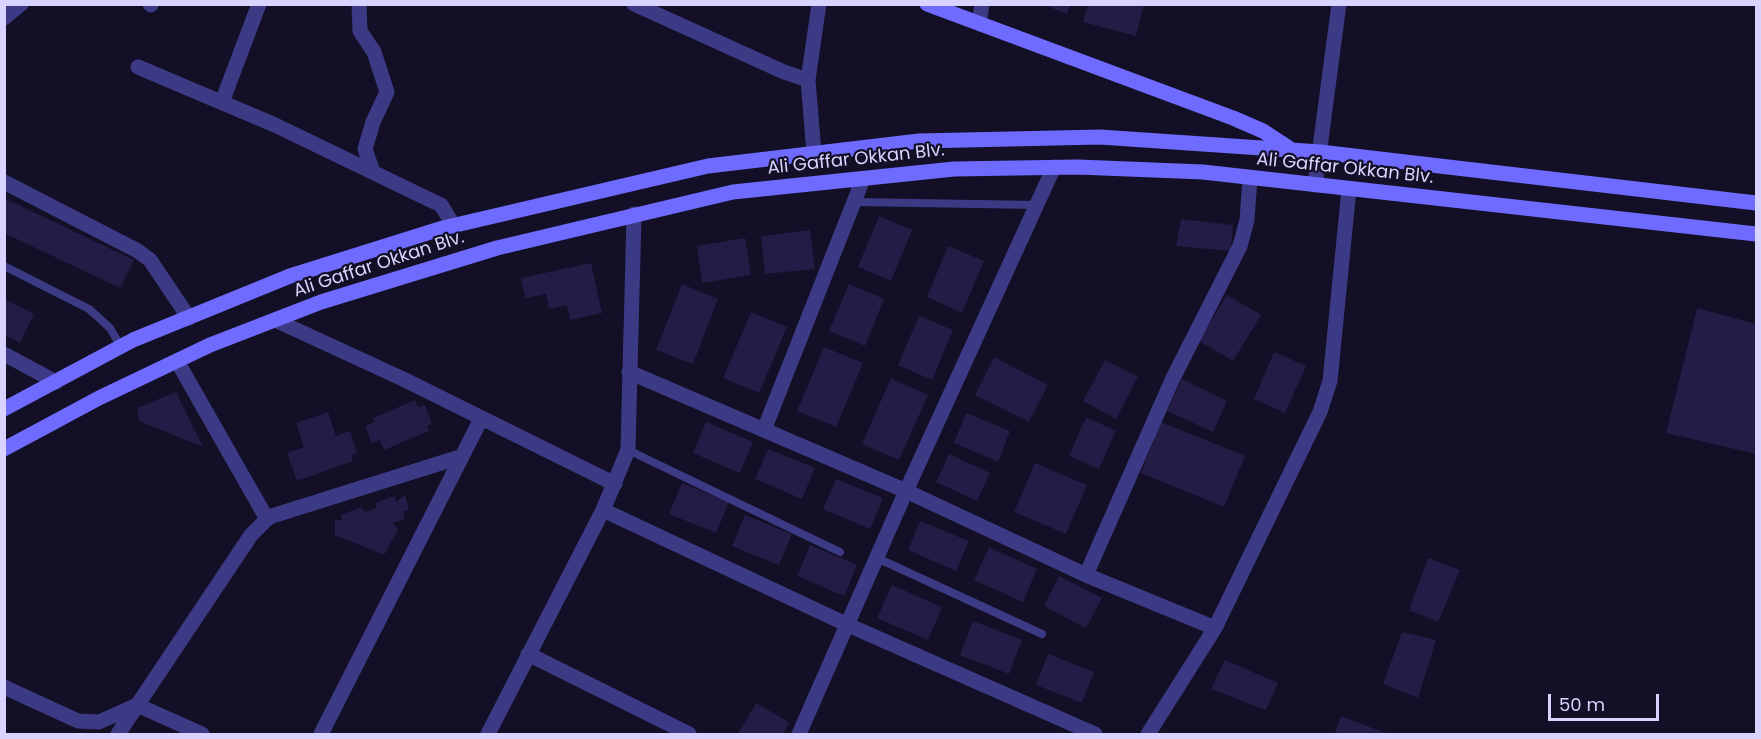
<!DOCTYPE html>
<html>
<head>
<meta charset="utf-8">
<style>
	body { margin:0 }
	#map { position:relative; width:1761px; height:739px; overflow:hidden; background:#130f26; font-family:Poppins,sans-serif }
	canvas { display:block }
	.frame { position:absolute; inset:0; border:6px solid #d9d4ff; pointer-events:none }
	.scale { position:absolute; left:1548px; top:694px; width:111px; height:27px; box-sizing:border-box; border:3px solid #d9d4ff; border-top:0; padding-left:8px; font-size:18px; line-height:21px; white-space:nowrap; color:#d9d4ff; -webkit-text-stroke:4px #130f26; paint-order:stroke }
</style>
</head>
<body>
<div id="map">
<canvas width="1761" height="739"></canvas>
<div class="frame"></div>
<div class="scale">50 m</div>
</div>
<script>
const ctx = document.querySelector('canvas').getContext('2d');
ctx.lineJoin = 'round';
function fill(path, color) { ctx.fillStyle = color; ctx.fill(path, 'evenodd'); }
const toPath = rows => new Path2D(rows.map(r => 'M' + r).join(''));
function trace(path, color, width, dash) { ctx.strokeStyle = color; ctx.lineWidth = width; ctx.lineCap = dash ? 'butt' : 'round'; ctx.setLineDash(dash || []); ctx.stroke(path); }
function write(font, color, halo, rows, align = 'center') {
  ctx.font = font + ' Poppins,sans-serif'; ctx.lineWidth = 4.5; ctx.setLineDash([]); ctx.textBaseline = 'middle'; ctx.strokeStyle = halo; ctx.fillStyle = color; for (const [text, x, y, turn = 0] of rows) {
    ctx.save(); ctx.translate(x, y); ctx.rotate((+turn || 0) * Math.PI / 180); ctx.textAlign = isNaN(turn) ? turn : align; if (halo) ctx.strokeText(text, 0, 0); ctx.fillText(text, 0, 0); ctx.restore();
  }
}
fill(toPath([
	[1042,4,1071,4,1067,14],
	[1088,4,1144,4,1136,36,1083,22],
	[4,198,134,260,120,288,4,233],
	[879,216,912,230,891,281,858,267],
	[1181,219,1233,225,1231,251,1176,246],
	[810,230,815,269,765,274,761,236],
	[745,238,751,275,702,283,697,246],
	[948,246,984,261,962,313,927,297],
	[591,263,602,313,570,320,567,305,549,309,546,294,525,298,521,278],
	[682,284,718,299,693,364,656,350],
	[849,284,884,299,865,346,829,331],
	[1227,295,1261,315,1233,361,1199,341],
	[4,299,34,314,20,343,4,335],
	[1697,308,1756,324,1756,454,1666,433],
	[751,312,787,327,759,393,723,378],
	[919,316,953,330,932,380,898,365],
	[824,347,863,363,836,427,797,411],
	[1274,352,1306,366,1285,413,1254,399],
	[994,357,1048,385,1029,422,975,395],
	[1105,360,1138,377,1116,419,1083,401],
	[891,378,928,395,899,460,862,444],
	[1182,379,1227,401,1213,432,1167,411],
	[176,392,203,447,139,421,137,408],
	[415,400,418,407,425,405,432,424,427,426,429,431,384,450,380,440,372,443,365,426,375,422,373,418],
	[328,412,336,436,350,431,357,453,351,455,353,461,297,481,287,453,304,447,296,423],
	[966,413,1010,431,998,462,954,443],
	[1086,417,1116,431,1099,469,1069,456],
	[706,422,753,442,740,473,693,453],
	[1161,422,1245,456,1224,507,1141,473],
	[768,449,815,468,802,499,755,479],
	[949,454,990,473,977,501,936,482],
	[1035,463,1087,485,1066,534,1014,512],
	[836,479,883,498,870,529,823,509],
	[682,483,729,502,716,533,669,514],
	[405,495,409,510,403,511,405,519,393,523,398,530,384,555,335,535,335,520,342,520,341,515,361,507,365,512,377,508,375,503,395,496,396,502],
	[745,515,792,534,779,565,732,546],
	[920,521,969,541,956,571,908,550],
	[810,545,857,565,844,596,797,576],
	[989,547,1037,569,1023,602,974,580],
	[1428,558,1460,570,1438,622,1409,610],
	[1059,576,1102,598,1086,628,1044,606],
	[892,585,942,607,928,640,877,618],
	[973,621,1022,640,1009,674,960,655],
	[1402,632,1436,640,1418,698,1383,684],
	[1048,654,1094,672,1082,703,1036,685],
	[1225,660,1278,683,1266,710,1211,689],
	[756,703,789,722,783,734,738,734],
	[1341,716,1388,734,1335,734]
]), '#241b47');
trace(toPath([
	[854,202,1037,205],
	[4,266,89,309,110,328,121,347],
	[628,450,840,552],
	[877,558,1042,634]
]), '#3d3a85', 8);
trace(toPath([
	[150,4,151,5],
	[359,4,360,31,374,52,387,92,373,122,365,149,373,172],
	[634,4,784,72,808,80],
	[4,18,21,4],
	[979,23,982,4],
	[138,67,275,125,422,196,441,205,454,226],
	[222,102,259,4],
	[814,153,808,80,819,4],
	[4,182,138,251,150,260,189,318],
	[1315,185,1339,4],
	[275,320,403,379,615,484],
	[4,354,56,382],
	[177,361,267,519],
	[629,372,906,491,1086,575,1215,628],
	[764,430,863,179],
	[603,510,848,625,1095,734],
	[1086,575,1173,378,1240,246,1247,220,1250,178],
	[528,654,689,734],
	[4,687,78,721,99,722,137,705,202,734],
	[118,734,251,535,267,519,272,516,460,457],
	[321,734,481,419],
	[488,734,603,510,628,450,634,214],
	[799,734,906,491,1054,167],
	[1148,734,1215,628,1320,412,1330,381,1349,189]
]), '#3d3a85', 15);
trace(toPath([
	[927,4,1233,118,1263,131,1289,148],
	[4,409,133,340,290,276,443,228,708,166,919,141,1100,137,1320,152,1756,203],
	[4,449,99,398,210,345,321,302,497,248,733,192,954,169,1078,167,1203,172,1756,234]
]), '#6f6bff', 15);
write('18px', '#d9d4ff', '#130f26', [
	["Ali Gaffar Okkan Blv.",856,160,-6],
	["Ali Gaffar Okkan Blv.",1345,169,6],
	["Ali Gaffar Okkan Blv.",379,265,-18]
]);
</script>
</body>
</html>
